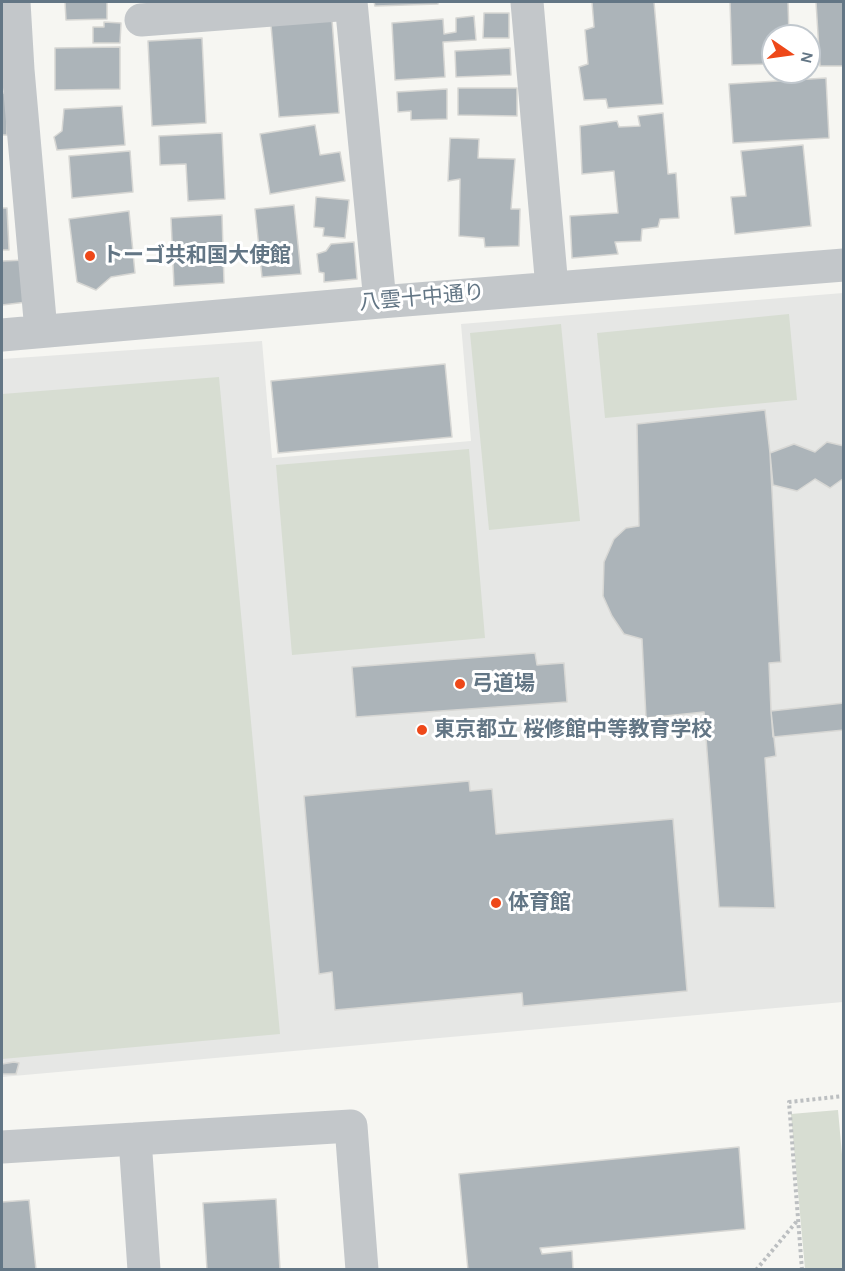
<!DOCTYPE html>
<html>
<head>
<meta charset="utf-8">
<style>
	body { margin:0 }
	#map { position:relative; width:845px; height:1271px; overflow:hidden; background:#f6f6f2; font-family:Karla,sans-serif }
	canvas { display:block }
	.frame { position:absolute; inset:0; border:3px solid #637685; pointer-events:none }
	.north { position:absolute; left:761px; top:24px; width:60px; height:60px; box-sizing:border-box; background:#fff; border:2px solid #c1c8ce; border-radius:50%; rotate:103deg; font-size:16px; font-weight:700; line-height:24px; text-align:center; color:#637685 }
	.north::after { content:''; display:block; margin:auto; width:21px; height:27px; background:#ee4819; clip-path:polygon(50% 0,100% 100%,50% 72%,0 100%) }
</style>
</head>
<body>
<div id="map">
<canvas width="845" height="1271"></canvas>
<div class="frame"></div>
<div class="north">N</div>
</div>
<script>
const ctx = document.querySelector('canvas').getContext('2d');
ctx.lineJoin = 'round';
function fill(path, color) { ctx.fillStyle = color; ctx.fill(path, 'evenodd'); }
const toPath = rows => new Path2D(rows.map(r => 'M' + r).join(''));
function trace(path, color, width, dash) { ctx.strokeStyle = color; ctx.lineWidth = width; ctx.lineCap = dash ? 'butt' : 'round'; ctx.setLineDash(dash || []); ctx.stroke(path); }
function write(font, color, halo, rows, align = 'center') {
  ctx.font = font + ' Karla,"Noto Sans JP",sans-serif'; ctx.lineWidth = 6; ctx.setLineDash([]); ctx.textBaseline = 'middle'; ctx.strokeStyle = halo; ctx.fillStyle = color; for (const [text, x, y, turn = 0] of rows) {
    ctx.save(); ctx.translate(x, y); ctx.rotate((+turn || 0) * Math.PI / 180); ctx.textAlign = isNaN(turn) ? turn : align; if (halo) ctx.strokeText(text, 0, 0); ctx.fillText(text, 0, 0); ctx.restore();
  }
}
fill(toPath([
	[843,293,843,1002,2,1077,2,359,262,341,272,458,471,441,461,324]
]), '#e6e7e5');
fill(toPath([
	[789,314,797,400,605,418,597,333],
	[561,324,580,521,489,530,470,333],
	[219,377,280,1034,2,1059,2,394],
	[469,449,485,638,292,655,276,465],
	[838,1110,844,1177,843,1269,805,1269,791,1114]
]), '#d7ddd2');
const building = toPath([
	[65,2,107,2,107,19,66,20,65,2],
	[374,2,438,2,438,4,375,6,374,2],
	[592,2,654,2,663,104,608,108,606,99,584,100,579,67,588,64,585,30,594,27,592,2],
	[730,2,788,2,789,36,773,36,773,64,732,65,730,2],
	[816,2,844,2,844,66,820,66,816,2],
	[484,13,509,13,509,38,483,38,484,13],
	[474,16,476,40,443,42,445,77,395,80,392,23,443,19,444,34,456,32,456,18,474,16],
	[332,20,339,113,279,117,271,25,332,20],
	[104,22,121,23,120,43,93,43,93,27,104,27,104,22],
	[202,38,206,123,152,126,148,41,202,38],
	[120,47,120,89,55,90,55,48,120,47],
	[510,48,511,75,456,77,455,51,510,48],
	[826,78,829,138,733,143,729,84,826,78],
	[458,88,517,88,517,116,458,115,458,88],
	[447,89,447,119,411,120,411,111,398,112,397,92,447,89],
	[2,93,7,93,7,135,2,135,2,93],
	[122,106,125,145,57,150,54,137,62,131,64,109,122,106],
	[663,113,668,174,676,173,679,218,660,219,658,227,642,229,641,241,615,242,618,254,572,258,570,216,618,213,614,171,582,174,580,126,617,121,619,127,640,126,638,116,663,113],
	[315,125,320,155,340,152,345,181,270,194,260,134,315,125],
	[222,133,225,199,188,201,186,164,160,165,159,136,222,133],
	[450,138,479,139,478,158,515,159,511,209,520,209,519,246,485,247,484,238,459,236,460,179,448,181,450,138],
	[803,145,811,226,735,234,731,197,746,196,741,151,803,145],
	[130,151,133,192,72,198,69,156,130,151],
	[316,197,349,200,345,238,323,236,324,228,314,227,316,197],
	[294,205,301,274,262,277,255,209,294,205],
	[2,208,7,208,9,250,2,250,2,208],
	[129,211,135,273,111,277,96,290,77,282,69,219,129,211],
	[222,215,224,283,174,286,171,218,222,215],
	[354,242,357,279,324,282,324,273,319,272,317,254,326,251,331,244,354,242],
	[26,260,27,302,2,305,2,261,26,260],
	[445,364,452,437,278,453,271,381,445,364],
	[765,410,770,453,781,662,769,663,771,711,776,756,765,758,775,908,719,907,704,712,646,718,642,639,624,634,612,616,603,596,604,562,614,539,626,528,639,526,637,424,765,410],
	[827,442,844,446,844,478,830,488,815,479,797,491,773,485,770,453,794,444,815,452,827,442],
	[535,653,537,665,564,663,567,702,356,717,352,667,535,653],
	[844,703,844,730,773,737,771,711,844,703],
	[469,781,470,791,492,789,496,834,673,819,687,991,523,1006,522,993,335,1010,332,972,319,974,304,796,469,781],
	[14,1062,19,1063,16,1074,2,1074,2,1064,14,1062],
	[739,1147,745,1229,540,1248,542,1254,572,1251,573,1270,468,1270,459,1174,739,1147],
	[276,1199,280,1270,207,1270,203,1203,276,1199],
	[29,1200,36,1270,2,1270,2,1202,29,1200]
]);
fill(building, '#acb4b9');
trace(building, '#d7d7d4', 1.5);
trace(toPath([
	[756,1270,797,1221],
	[802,1270,789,1102,844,1096]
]), '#bcbfc1', 4, [3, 3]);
trace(toPath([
	[14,2,18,70,41,331],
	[351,2,380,302],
	[527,2,552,288],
	[141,20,351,4],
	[2,335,380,302,844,265],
	[135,1139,144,1270],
	[2,1147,351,1126,362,1270]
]), '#c3c7ca', 33);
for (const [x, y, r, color] of [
	[90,256,6,"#ee4819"],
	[460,684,6,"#ee4819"],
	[422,730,6,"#ee4819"],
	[496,903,6,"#ee4819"]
]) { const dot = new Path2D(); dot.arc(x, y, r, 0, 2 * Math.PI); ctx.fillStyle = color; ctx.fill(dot); trace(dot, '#fff', 2); }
write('bold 21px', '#637685', '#fff', [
	["トーゴ共和国大使館",102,256],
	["弓道場",472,684],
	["東京都立 桜修館中等教育学校",434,730],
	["体育館",508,903]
], 'left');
write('21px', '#637685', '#fff', [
	["八雲十中通り",422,298,-5]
]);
</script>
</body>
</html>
